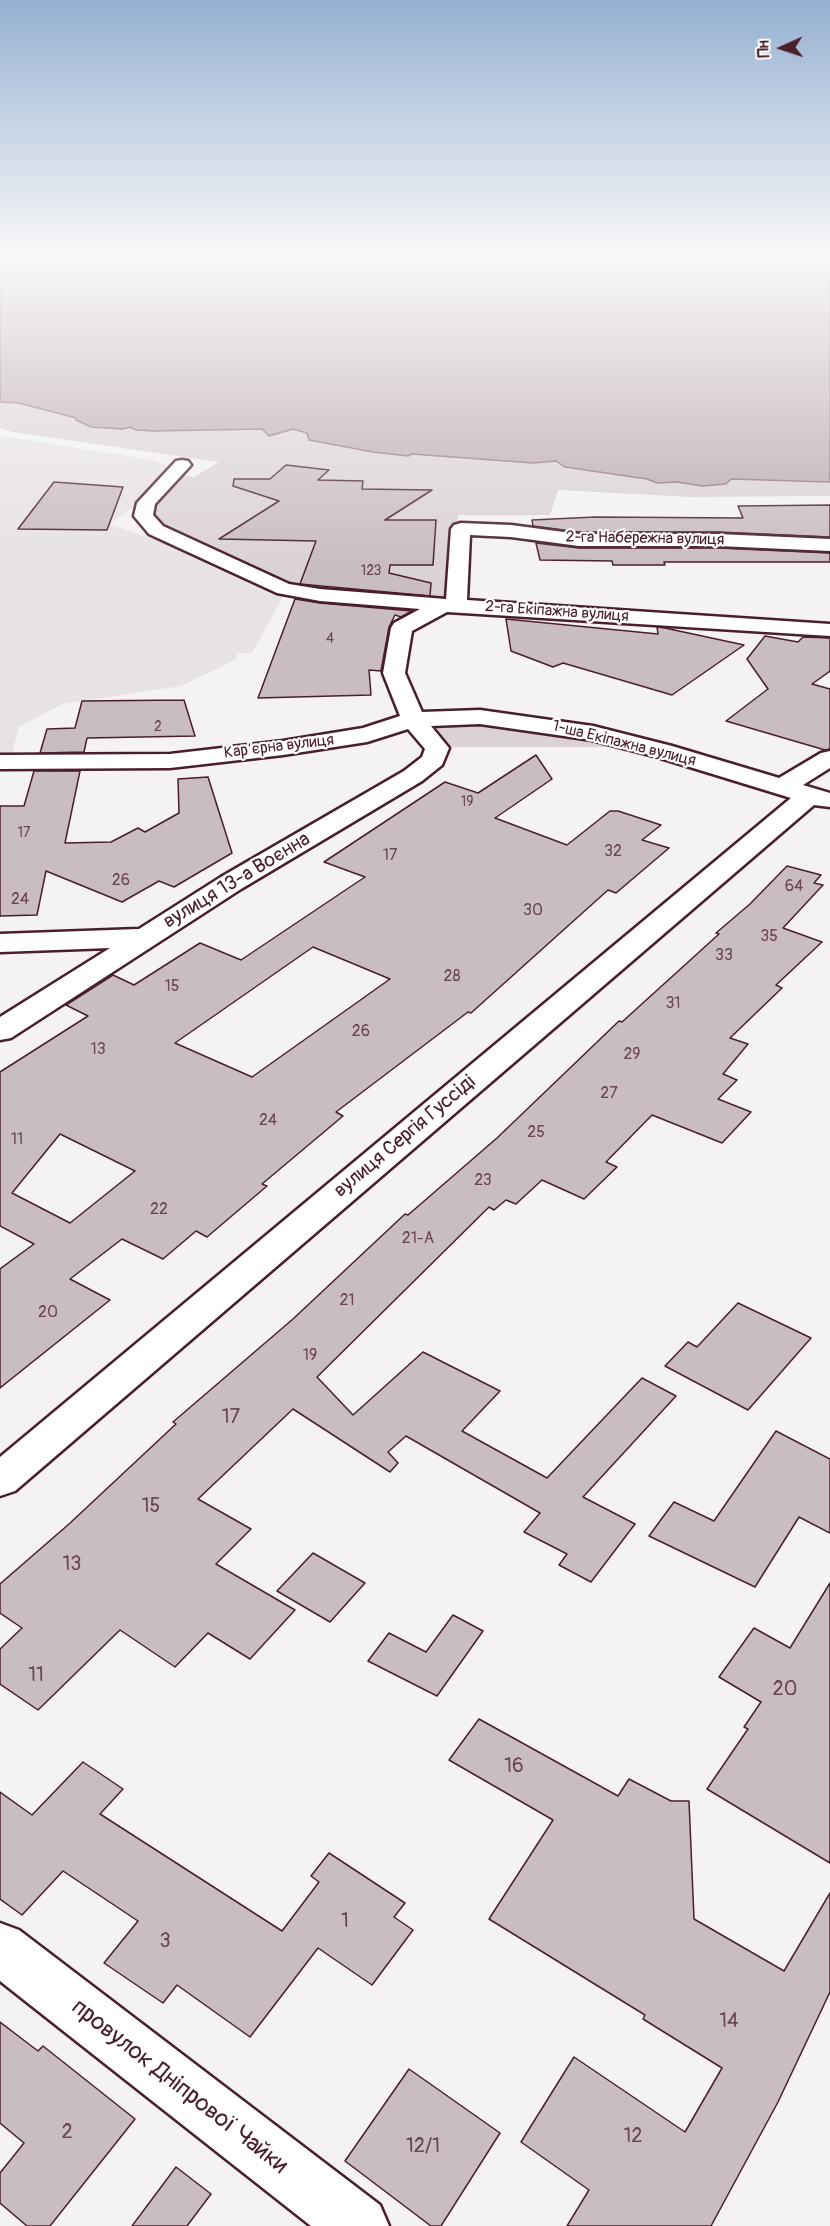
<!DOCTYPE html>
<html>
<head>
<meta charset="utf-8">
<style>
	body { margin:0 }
	#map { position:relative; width:830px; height:2226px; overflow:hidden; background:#f4f2f2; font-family:Pangolin,sans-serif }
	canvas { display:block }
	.north { position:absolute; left:752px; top:18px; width:60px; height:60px; -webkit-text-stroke:4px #fff; paint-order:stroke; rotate:267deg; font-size:16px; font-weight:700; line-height:24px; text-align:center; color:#4a1f2b }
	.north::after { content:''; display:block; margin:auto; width:21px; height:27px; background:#4a1f2b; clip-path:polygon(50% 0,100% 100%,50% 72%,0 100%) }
</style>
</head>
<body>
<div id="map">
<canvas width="830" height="2226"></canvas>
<div class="north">Пн</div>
</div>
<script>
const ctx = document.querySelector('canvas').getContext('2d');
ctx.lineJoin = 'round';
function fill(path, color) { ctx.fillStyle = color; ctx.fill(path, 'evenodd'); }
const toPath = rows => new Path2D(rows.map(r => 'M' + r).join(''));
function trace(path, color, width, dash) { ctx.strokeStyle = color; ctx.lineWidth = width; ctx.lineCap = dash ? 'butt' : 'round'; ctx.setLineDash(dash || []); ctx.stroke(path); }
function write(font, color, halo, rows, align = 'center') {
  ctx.font = font + ' Pangolin,sans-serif'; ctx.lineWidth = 4.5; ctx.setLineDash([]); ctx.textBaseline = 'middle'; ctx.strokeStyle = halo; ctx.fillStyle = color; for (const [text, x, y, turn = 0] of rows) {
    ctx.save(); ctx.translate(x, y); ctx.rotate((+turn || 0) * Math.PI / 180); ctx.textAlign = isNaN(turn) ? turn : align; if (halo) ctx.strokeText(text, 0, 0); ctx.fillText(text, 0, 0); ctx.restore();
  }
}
fill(toPath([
	[0,436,153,460,164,464,169,471,136,505,109,524,159,541,284,595,252,653,237,653,237,659,181,686,62,704,19,727,11,758,0,758]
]), '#e7e2e3');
fill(toPath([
	[0,402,19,403,123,429,130,427,136,430,173,431,263,429,269,435,293,429,307,433,309,440,373,452,408,456,411,454,533,463,556,461,565,467,647,479,657,483,677,482,702,486,726,484,731,479,830,482,830,496,690,497,558,490,550,515,458,515,447,596,429,599,304,588,280,581,164,527,154,515,155,503,182,475,194,477,219,462,13,432,0,428],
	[482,722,553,731,626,747,453,747,441,744,435,737,435,729,443,723]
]), '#dbd2d5');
const water = toPath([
	[0,254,830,254,830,482,731,479,726,484,702,486,677,482,657,483,647,479,565,467,556,461,533,463,412,454,408,456,373,452,309,440,307,433,293,429,269,436,262,429,154,431,136,430,130,427,123,429,91,427,76,420,76,418,61,414,19,403,0,402,0,254]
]);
fill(water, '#baa9ae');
trace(water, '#8d727a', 1.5);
const building = toPath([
	[286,465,329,470,318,480,363,481,362,489,432,490,385,520,436,520,433,565,390,565,389,573,431,583,430,596,300,584,316,541,219,539,279,501,233,486,234,479,270,479,286,465],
	[54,482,123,487,107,530,18,529,54,482],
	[830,505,830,537,718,532,579,532,533,526,532,520,595,517,743,518,738,506,830,505],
	[536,543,579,548,718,548,830,553,830,562,664,562,665,565,613,565,612,561,540,560,536,543],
	[295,599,320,603,412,611,401,617,395,615,389,627,381,671,369,670,371,695,258,698,295,599],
	[506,619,658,634,657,627,665,628,744,645,672,695,563,663,553,667,511,651,506,619],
	[765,636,798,642,803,637,830,638,830,671,812,684,830,689,830,749,825,750,726,721,768,689,747,659,765,636],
	[184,700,195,736,87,738,84,752,40,753,47,729,75,728,82,701,184,700],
	[536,755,552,779,495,818,567,845,610,811,618,811,661,825,642,840,669,848,616,893,608,890,471,1013,468,1012,336,1112,343,1116,262,1184,267,1186,207,1237,196,1231,163,1259,122,1239,70,1279,110,1300,0,1388,0,1269,34,1244,0,1226,0,1072,88,1016,66,1005,113,975,134,985,200,943,241,960,365,877,324,862,445,782,478,793,536,755],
	[313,947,390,979,252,1077,175,1043,313,947],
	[60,1134,135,1171,70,1223,12,1193,60,1134],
	[34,771,80,771,65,843,111,842,138,828,145,832,179,813,178,779,208,777,232,853,174,887,159,881,122,902,46,871,37,915,0,916,0,806,24,806,34,771],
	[787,866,821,875,814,883,823,885,783,928,822,942,776,985,782,988,730,1038,748,1044,723,1074,737,1080,718,1099,751,1112,722,1143,652,1115,606,1162,617,1167,584,1199,542,1180,516,1204,506,1200,494,1210,489,1207,317,1377,353,1415,423,1352,500,1391,462,1431,547,1478,642,1378,676,1396,583,1497,635,1524,591,1582,559,1565,567,1554,524,1532,540,1513,406,1436,388,1452,398,1463,390,1472,293,1409,198,1499,251,1529,216,1564,295,1610,250,1659,208,1633,175,1667,120,1630,38,1710,0,1684,0,1649,22,1628,0,1613,0,1584,69,1524,176,1424,173,1422,293,1319,405,1214,408,1215,497,1138,619,1021,622,1022,719,934,716,933,750,904,787,866],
	[738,1303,811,1338,748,1410,665,1366,688,1342,697,1347,738,1303],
	[776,1431,830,1459,830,1533,799,1517,755,1587,649,1536,674,1502,714,1521,776,1431],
	[313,1553,365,1583,330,1622,277,1591,313,1553],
	[830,1583,830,1863,707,1789,748,1729,744,1727,761,1702,719,1677,754,1628,790,1648,830,1583],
	[453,1615,483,1631,437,1696,368,1661,389,1633,426,1652,453,1615],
	[479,1719,618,1796,629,1779,671,1801,689,1801,694,1919,784,1971,830,1893,830,1992,778,2102,711,2226,567,2226,589,2190,521,2142,574,2057,685,2132,722,2068,643,2019,645,2015,489,1919,553,1820,449,1760,479,1719],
	[83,1762,123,1789,100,1814,282,1931,319,1882,311,1876,329,1853,405,1903,394,1917,413,1930,372,1985,318,1948,250,2037,177,1985,163,2003,104,1963,138,1921,63,1871,22,1915,0,1899,0,1792,32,1815,83,1762],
	[0,2022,38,2051,43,2046,135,2119,50,2226,27,2226,0,2203,0,2173,24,2143,0,2123,0,2022],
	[409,2069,500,2133,441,2226,431,2226,345,2161,409,2069],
	[176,2167,211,2194,187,2226,132,2226,176,2167]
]);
fill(building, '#cabdc1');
trace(building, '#4a1f2b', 1.5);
const minor = toPath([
	[182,460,188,461,191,465,155,504,153,515,163,526,289,584,320,589,446,599,451,529,454,525,461,523,511,525,579,534,718,534,830,539,830,551,718,546,579,546,511,537,470,535,467,600,830,624,830,636,447,612,412,631,405,673,422,712,480,710,593,726,672,746,779,778,821,753,830,751,830,768,803,785,830,793,830,807,814,805,15,1491,0,1496,0,1457,791,798,654,756,592,740,480,724,431,726,449,748,442,765,422,781,241,889,11,1038,0,1040,0,1017,110,948,0,952,0,934,139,929,221,877,404,771,422,757,425,749,408,729,367,742,283,755,170,768,0,769,0,755,170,754,283,741,363,728,400,716,383,673,391,628,394,623,420,609,320,601,277,593,149,534,134,516,137,503,176,461,182,460],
	[0,1923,19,1930,380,2205,389,2226,311,2226,0,1981,0,1923]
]);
trace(minor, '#4a1f2b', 5);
fill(minor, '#fff');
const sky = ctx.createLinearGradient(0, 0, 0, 565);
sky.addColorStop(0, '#95b0d1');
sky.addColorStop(0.45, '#faf9f9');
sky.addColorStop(1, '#faf9f900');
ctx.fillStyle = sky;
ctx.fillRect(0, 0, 830, 565);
write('14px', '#6a4650', null, [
	["123",371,571],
	["4",330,639],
	["2",158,727],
	["19",467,802],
	["17",24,833]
]);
write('16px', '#4a1f2b', '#fff', [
	["2-га Набережна вулиця",645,539,1],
	["2-га Екіпажна вулиця",557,612,4],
	["1-ша Екіпажна вулиця",624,744,14],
	["Карʼєрна вулиця",279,747,-7]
]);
write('16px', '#6a4650', null, [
	["32",613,852],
	["17",390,856],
	["26",121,881],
	["64",794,887],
	["24",20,900],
	["30",533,911],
	["35",769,937],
	["33",724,956],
	["28",452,977],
	["15",172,987],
	["31",673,1004],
	["26",361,1032],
	["13",98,1050],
	["29",632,1055],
	["27",609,1094],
	["24",268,1121],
	["25",536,1133],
	["11",17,1140],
	["23",483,1181],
	["22",159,1210],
	["21-А",418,1239],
	["21",347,1301],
	["20",48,1313],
	["19",310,1356]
]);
write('20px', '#4a1f2b', '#fff', [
	["вулиця 13-а Воєнна",237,881,-31],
	["вулиця Сергія Гуссіді",405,1137,-40]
]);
write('20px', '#6a4650', null, [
	["17",231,1418],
	["15",151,1507],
	["13",72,1565],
	["11",36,1676],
	["20",785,1690],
	["16",514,1767],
	["1",345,1922],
	["3",165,1942],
	["14",729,2022],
	["2",67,2133],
	["12",633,2137],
	["12/1",423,2147]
]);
write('24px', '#4a1f2b', '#fff', [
	["провулок Дніпрової Чайки",179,2087,38]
]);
</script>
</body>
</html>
